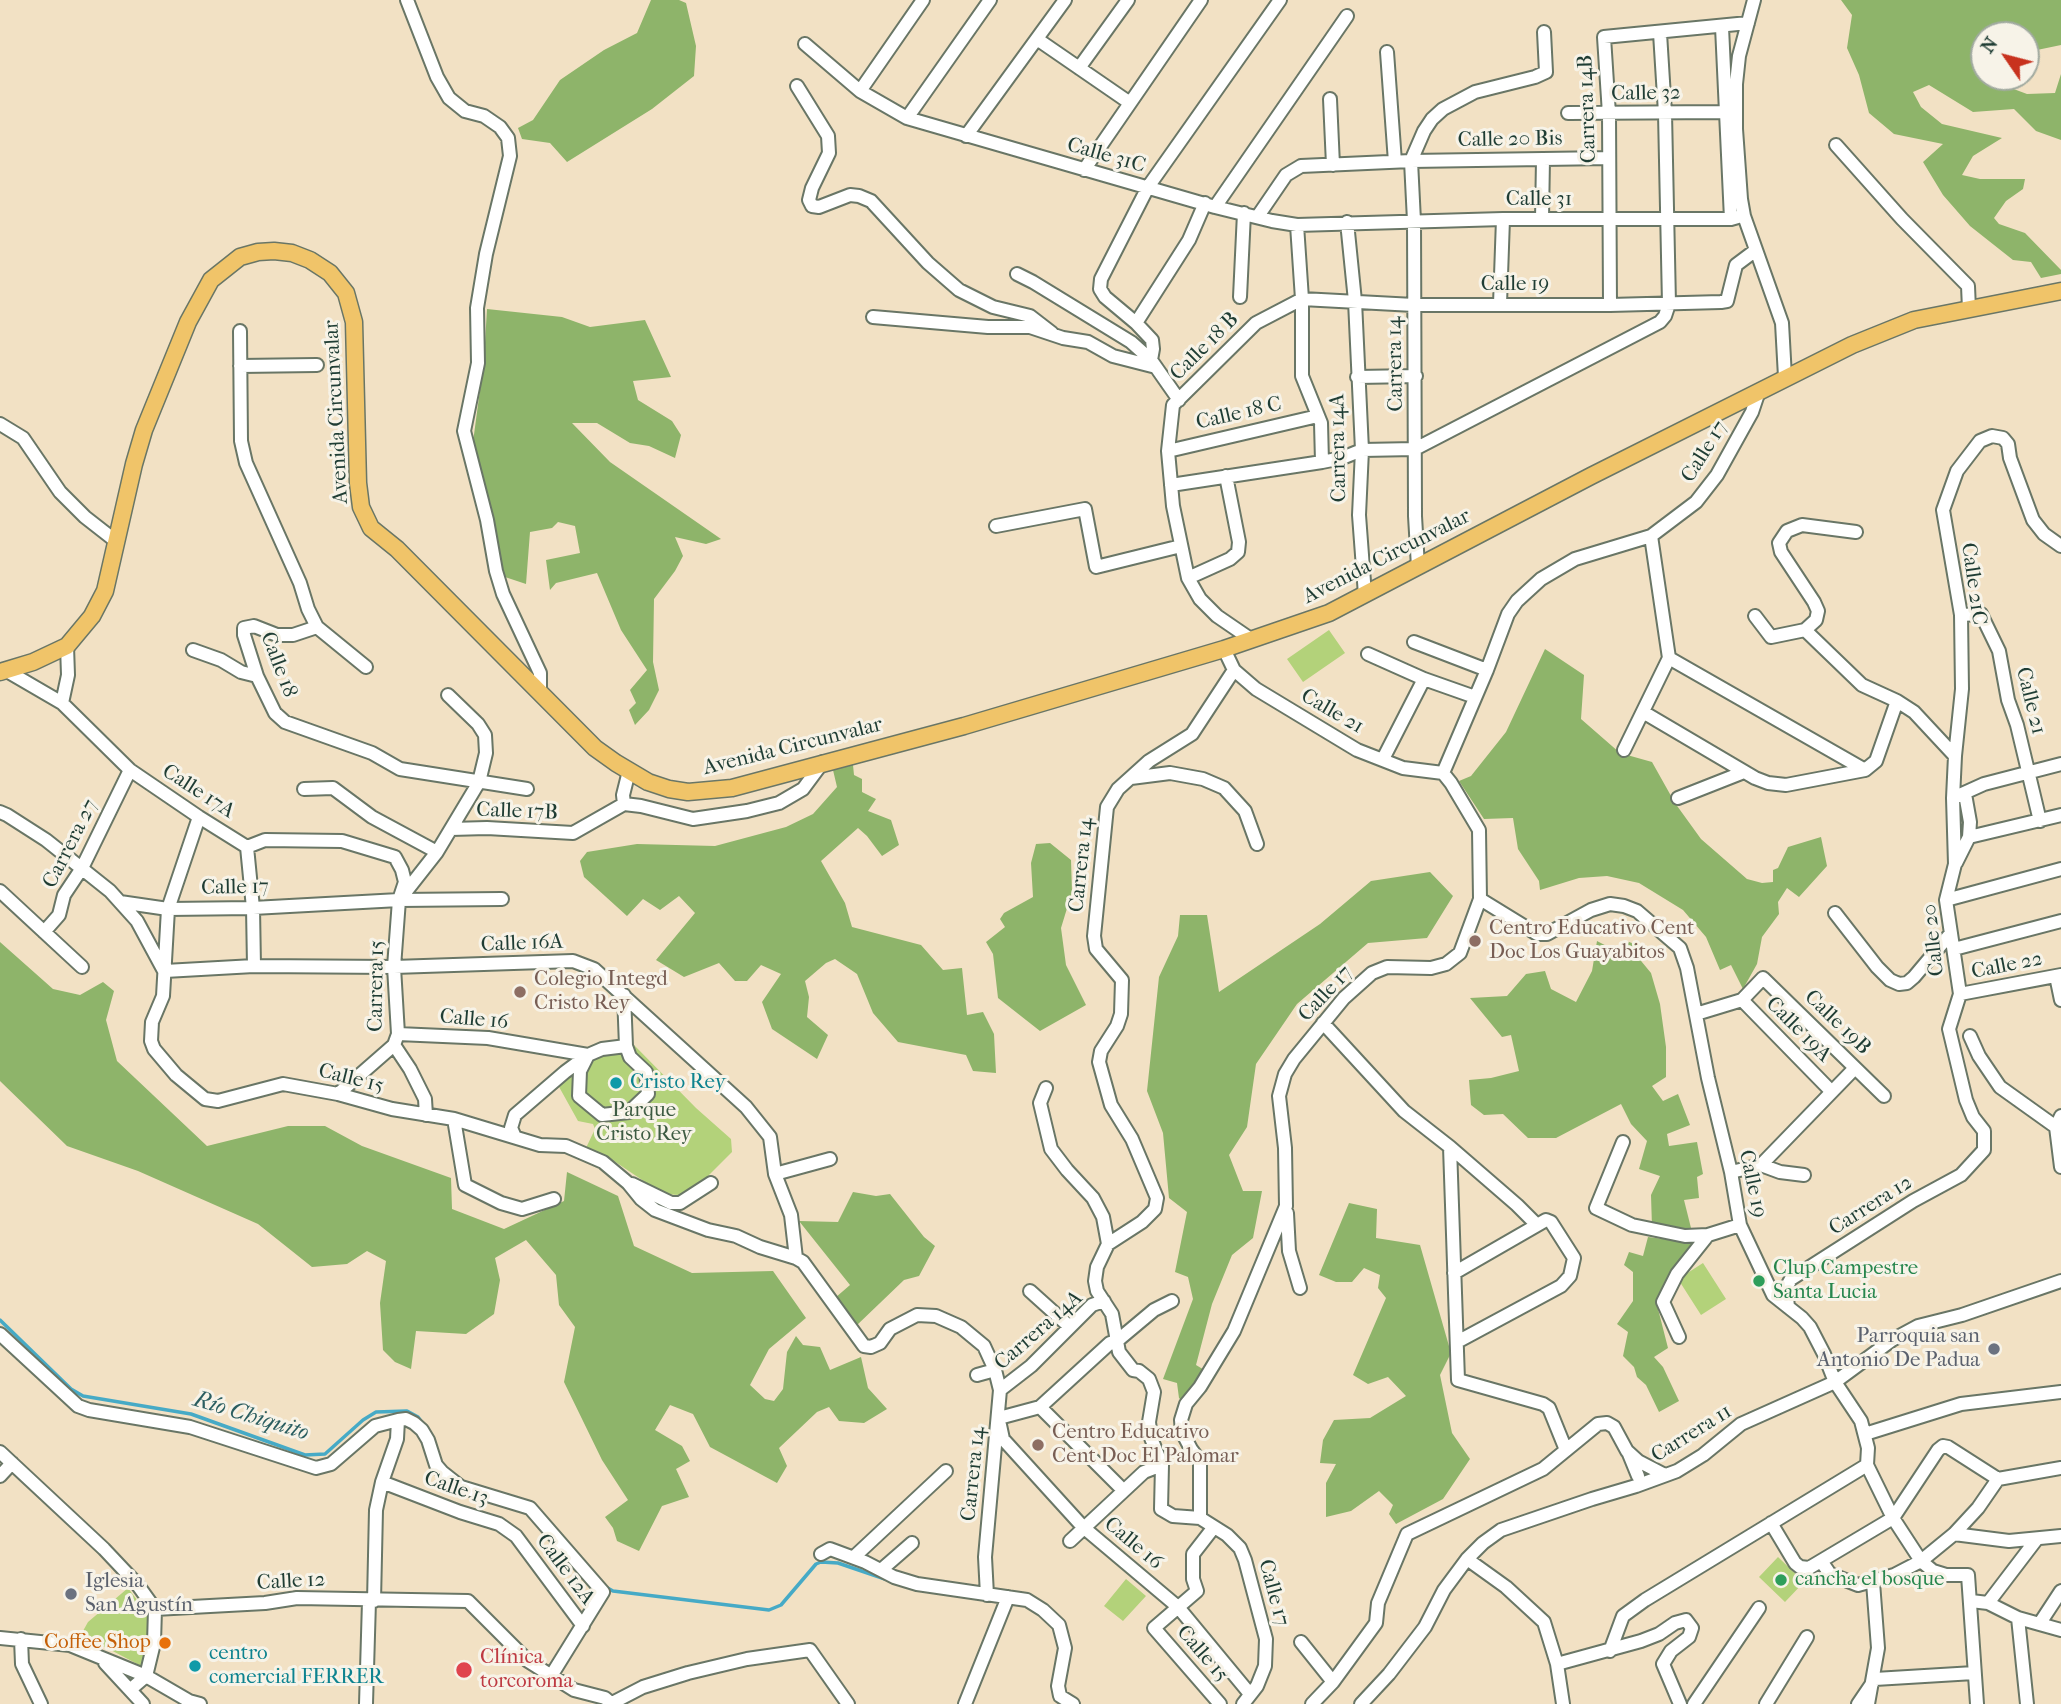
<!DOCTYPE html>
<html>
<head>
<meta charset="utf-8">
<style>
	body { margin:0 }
	#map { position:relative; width:2061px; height:1704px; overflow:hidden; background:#f2e1c4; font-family:"IM FELL French Canon",serif }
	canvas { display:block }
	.north { position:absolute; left:1970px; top:21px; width:70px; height:70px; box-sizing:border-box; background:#f7f3e8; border:2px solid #a1aaa0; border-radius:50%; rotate:305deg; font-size:19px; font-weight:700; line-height:28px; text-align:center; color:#1f3d34 }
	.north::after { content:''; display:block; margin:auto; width:24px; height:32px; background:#c8321e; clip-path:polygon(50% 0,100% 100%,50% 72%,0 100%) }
</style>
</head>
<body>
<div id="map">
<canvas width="2061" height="1704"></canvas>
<div class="north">N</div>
</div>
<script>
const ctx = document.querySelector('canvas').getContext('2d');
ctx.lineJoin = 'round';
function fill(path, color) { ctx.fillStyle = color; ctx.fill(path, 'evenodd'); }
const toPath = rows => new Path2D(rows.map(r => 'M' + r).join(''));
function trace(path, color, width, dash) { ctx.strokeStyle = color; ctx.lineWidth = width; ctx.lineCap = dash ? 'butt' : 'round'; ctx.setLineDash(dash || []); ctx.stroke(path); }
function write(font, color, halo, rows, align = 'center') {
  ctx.font = font + ' "IM FELL French Canon",serif'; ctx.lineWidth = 6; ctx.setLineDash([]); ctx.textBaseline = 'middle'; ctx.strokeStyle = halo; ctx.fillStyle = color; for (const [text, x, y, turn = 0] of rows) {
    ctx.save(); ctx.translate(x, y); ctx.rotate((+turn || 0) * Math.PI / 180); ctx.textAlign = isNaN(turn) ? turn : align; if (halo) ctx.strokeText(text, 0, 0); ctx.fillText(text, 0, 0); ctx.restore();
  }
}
fill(toPath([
	[1329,630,1345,653,1303,682,1287,659],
	[634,1045,696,1108,731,1139,732,1152,697,1187,679,1195,663,1194,608,1157,586,1148,595,1129,593,1124,578,1121,558,1085,571,1073,601,1056],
	[1703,1263,1726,1299,1701,1315,1678,1279],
	[1778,1557,1804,1582,1785,1602,1759,1577],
	[1126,1579,1146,1596,1123,1621,1104,1606],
	[128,1588,150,1617,143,1667,107,1648,74,1638,83,1631,88,1622]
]), '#b3d27a');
fill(toPath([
	[651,0,679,0,686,3,696,46,694,76,652,109,567,162,550,143,522,139,518,128,533,120,560,80,604,50,637,33],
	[1841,0,2061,0,2061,45,2037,50,2026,39,2026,35,1984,35,1984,47,1980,48,1984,57,1984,77,1993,77,1995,82,2027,94,2055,93,2061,74,2061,140,2036,131,2014,109,1973,112,1929,85,1913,92,1921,107,1942,124,2002,138,1973,156,1962,175,1980,179,2025,179,2023,189,2006,201,1994,218,1999,224,2025,233,2061,270,2061,274,2041,278,2031,262,2013,260,1970,226,1943,195,1923,162,1943,144,1894,134,1869,113,1859,75,1847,48,1852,15],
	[487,309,562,317,590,327,645,320,671,377,633,381,638,400,672,421,681,435,675,458,649,446,630,443,597,423,572,423,610,462,721,539,706,544,675,537,683,556,675,571,654,599,653,662,659,690,649,710,635,725,629,710,636,703,630,690,647,670,621,630,597,573,556,583,550,590,546,560,580,553,575,526,558,522,552,528,530,532,526,584,505,577,473,442,484,360],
	[1545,649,1584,675,1581,719,1620,753,1652,762,1675,803,1701,839,1747,879,1762,883,1773,882,1773,870,1778,868,1788,847,1821,837,1827,866,1799,897,1787,888,1778,902,1779,914,1762,937,1757,964,1743,989,1731,965,1720,970,1706,937,1683,910,1639,883,1607,876,1579,878,1540,890,1539,881,1518,849,1513,818,1484,819,1459,781,1471,776,1506,732],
	[853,765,854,775,862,779,862,792,876,799,868,811,891,820,899,845,882,856,867,836,858,828,821,861,845,903,852,927,921,945,943,970,962,968,967,1015,983,1012,994,1034,996,1073,973,1071,966,1055,898,1042,873,1013,857,974,835,959,826,963,805,981,809,997,807,1017,828,1035,817,1059,772,1029,762,1002,781,974,761,965,747,981,735,981,719,963,684,977,656,960,695,913,679,896,660,910,643,899,627,916,584,877,580,861,587,852,637,844,715,846,786,827,813,814,837,787,833,770],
	[1050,843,1071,860,1072,892,1061,928,1066,965,1086,1005,1040,1031,998,998,993,954,986,942,1005,927,1000,919,1004,913,1033,897,1031,863,1036,844],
	[1430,872,1453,896,1427,938,1368,943,1297,1004,1256,1064,1247,1127,1229,1155,1243,1191,1262,1191,1253,1238,1232,1255,1212,1304,1196,1365,1206,1371,1183,1402,1179,1398,1177,1383,1163,1379,1193,1299,1188,1277,1175,1272,1187,1212,1169,1198,1163,1133,1147,1091,1159,977,1178,936,1180,915,1207,915,1219,992,1320,924,1371,881],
	[1597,941,1620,953,1629,942,1640,946,1637,956,1651,973,1660,1004,1666,1047,1666,1077,1652,1086,1663,1101,1678,1094,1690,1125,1667,1134,1669,1146,1697,1142,1703,1174,1697,1177,1699,1198,1684,1200,1692,1232,1652,1227,1651,1195,1660,1176,1639,1169,1647,1141,1631,1124,1621,1104,1556,1138,1528,1138,1503,1114,1484,1115,1471,1105,1469,1080,1491,1078,1519,1071,1511,1035,1502,1037,1470,998,1507,996,1526,974,1545,971,1551,989,1576,1002,1592,971],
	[0,942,53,989,80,995,103,982,114,991,106,1020,117,1061,207,1146,288,1126,325,1126,362,1146,451,1178,452,1209,504,1229,564,1201,567,1172,618,1196,634,1246,692,1273,773,1271,806,1318,769,1349,750,1385,765,1399,774,1401,783,1389,787,1352,796,1336,803,1345,820,1347,830,1370,861,1357,868,1388,887,1409,864,1423,839,1421,829,1407,817,1412,779,1448,787,1466,777,1483,710,1447,693,1414,670,1405,655,1430,682,1446,690,1461,676,1469,689,1497,662,1506,639,1551,617,1541,613,1528,605,1517,628,1500,602,1460,564,1382,575,1327,559,1305,556,1275,526,1240,495,1258,500,1280,494,1314,466,1334,416,1331,411,1369,395,1362,383,1350,380,1303,386,1261,367,1251,347,1264,312,1267,258,1224,138,1171,67,1146,0,1081],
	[853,1192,876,1196,890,1194,924,1237,935,1246,919,1276,904,1280,856,1326,835,1298,850,1285,799,1221,838,1222],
	[1349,1203,1377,1209,1376,1238,1420,1245,1451,1353,1440,1375,1452,1433,1470,1459,1443,1499,1396,1524,1389,1514,1393,1505,1379,1491,1351,1511,1326,1517,1326,1483,1336,1464,1320,1463,1323,1440,1334,1420,1370,1418,1406,1396,1388,1377,1368,1384,1353,1375,1386,1298,1378,1288,1380,1275,1364,1268,1352,1282,1336,1282,1319,1275],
	[1648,1237,1695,1243,1674,1270,1657,1305,1668,1348,1654,1357,1663,1367,1679,1401,1659,1412,1646,1385,1637,1377,1634,1367,1623,1356,1628,1332,1617,1324,1633,1301,1633,1272,1624,1265,1629,1252,1643,1256]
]), '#8eb46a');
trace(toPath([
	[0,1320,71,1389,83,1396,191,1414,305,1455,325,1454,363,1420,376,1412,407,1411,418,1417,424,1425],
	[604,1586,613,1591,769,1610,781,1605,816,1564,821,1562,838,1563,885,1579]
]), '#46aac6', 3.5);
const minor = toPath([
	[407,0,437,77,449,98,465,111,484,116,500,127,508,138,510,156,486,254,477,308,478,363,464,431,487,520,496,571,503,594,540,673,540,694],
	[1754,0,1739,56,1736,84,1736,129,1741,199,1744,216,1782,323,1785,377],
	[1722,27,1731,219,1738,217],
	[1037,39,1130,103],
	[805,44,860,91,907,118,1215,207,1272,221,1297,225,1503,219,1731,219],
	[1387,52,1395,162],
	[1079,68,1128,0],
	[797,86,828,136,829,153,812,188,809,200,812,206,819,207,850,195,859,196,871,201,928,263,959,290,993,307,1030,316,1052,333],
	[860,91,923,0],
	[1330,99,1333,165],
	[1568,113,1725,112],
	[907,118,990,0],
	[966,136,1065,0],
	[1836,145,1902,219,1968,286,1969,309],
	[1084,170,1201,0],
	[1215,207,1347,16],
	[1258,216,1286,175,1301,166,1411,161,1609,158],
	[1542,219,1543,159],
	[1347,222,1355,301,1362,450,1359,515,1365,595],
	[1297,225,1302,299,1302,376,1321,423,1322,462],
	[1017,274,1033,282,1131,342,1151,360,1179,400],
	[1240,297,1244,213],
	[1500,304,1503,219],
	[1610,305,1609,114,1604,37,1748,23],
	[873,317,988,327,1030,327,1063,338,1088,342,1113,356,1156,367],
	[1136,323,1189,240,1205,203],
	[240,331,241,441,246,463,300,583,308,609,317,627,366,667],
	[1151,360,1153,349,1152,340,1136,323,1105,297,1100,289,1101,279,1148,187,1280,0],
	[240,366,317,365],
	[1357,377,1416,376],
	[0,424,23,438,60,492,85,517,117,542],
	[1168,451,1318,416],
	[1171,485,1322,462,1342,458,1362,450,1415,449,1660,322,1665,316,1669,304,1665,113,1660,33],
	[996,526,1085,509,1096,567,1181,546],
	[1651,536,1669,658],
	[1418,567,1415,516,1414,221,1411,161,1424,131,1432,119,1443,109,1475,92,1535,77,1546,72,1544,32],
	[1188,578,1230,559,1238,552,1239,542,1226,476],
	[1961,615,1981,614,1999,651,2008,700,2017,725,2040,821],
	[1755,616,1771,637,1805,630,1816,620,1818,611,1814,602,1781,552,1779,543,1787,531,1802,525,1856,532],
	[317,627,293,635,277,635,254,626,244,628,244,635,257,676,275,713,285,722,372,753,400,769,527,789],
	[1805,630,1862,685,1897,701,1914,712,1955,756],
	[1252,640,1217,616,1200,599,1188,578,1173,506,1168,451,1173,405,1256,323,1302,299,1414,305,1610,305,1721,302,1727,301,1736,265,1756,250],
	[1414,642,1487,670],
	[67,646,68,675,62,703,130,770,199,817,247,847,265,840,342,841,395,857,402,870,405,882,399,900,394,967,398,1034,394,1045,338,1094],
	[1224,649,1234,670,1256,689,1357,750,1403,768,1443,773],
	[193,650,221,660,241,672,257,676],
	[1368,654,1424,679,1475,697],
	[1669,658,1865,770],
	[1234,670,1192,734,1149,761,1118,789,1107,807,1094,936,1096,949,1122,980,1121,1014,1117,1026,1101,1051,1099,1062,1111,1105,1132,1139,1157,1198,1155,1209,1142,1222,1108,1244,1097,1267,1095,1281,1097,1291,1112,1314,1119,1352,1133,1370,1139,1371,1149,1379,1154,1392,1149,1422,1151,1438,1162,1465,1161,1509,1173,1516,1200,1518,1227,1535,1240,1548,1245,1560,1266,1639,1265,1666,1257,1686,1243,1704],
	[7,671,62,703],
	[1643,712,1755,778,1768,783,1786,785,1865,770,1876,761,1897,701],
	[1624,750,1669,658],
	[1383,759,1424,679],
	[1131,778,1170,773,1203,779,1224,788,1245,811,1257,844],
	[304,789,333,788,372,817,437,852],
	[1678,798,1744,772],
	[1953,798,1955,756,1962,689,1961,615,1943,510,1957,471,1980,441,1992,436,2003,438,2008,444,2010,458,2033,520,2044,534,2061,546],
	[624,804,641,806,693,819,747,811,779,803,803,789,823,762],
	[624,804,623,795,629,771],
	[0,812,7,815,46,840,110,891,137,921,164,971],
	[199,817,168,909,163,996,152,1022,151,1041,154,1049,176,1075,205,1099,218,1101,283,1084,338,1094,392,1109,454,1119,540,1145,566,1146,603,1162,628,1183,641,1199,655,1210,708,1230,736,1236,760,1247,796,1258,803,1262,864,1346,871,1347,880,1343,890,1329,917,1315,936,1316,961,1327,984,1346,995,1370,1000,1390,985,1557,987,1595],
	[451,829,487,828,573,833,624,804],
	[1969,837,2061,815],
	[247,847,253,908,254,966],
	[1956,863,1969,837,1970,822,1965,794],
	[0,891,82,967],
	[404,894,437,852,479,782,486,753,485,735,478,724,448,695],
	[1480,899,1537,934,1547,934,1591,910,1610,904,1624,906,1637,911,1680,948,1687,968,1708,1078,1731,1172,1740,1225,1773,1295,1802,1318,1810,1327,1824,1354,1835,1382,1861,1421,1868,1448,1867,1465],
	[1946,900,2061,869],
	[120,902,168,909,253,908,399,900,502,899],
	[1835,913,1877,967,1890,980,1899,984,1907,983,1914,977,1951,933],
	[44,932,59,915,64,895,82,868,130,770],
	[1954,949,2061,921],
	[165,971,254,966,394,967,573,961,594,969,746,1107,770,1137,775,1174,791,1215,796,1258],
	[2056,976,2061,1000],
	[1960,994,2061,975],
	[1742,1000,1831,1091],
	[1696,1014,1742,1000,1763,978,1884,1096],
	[1323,1023,1404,1111,1450,1147,1517,1205,1536,1224],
	[398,1034,488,1038,588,1055],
	[1970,1036,1979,1056,2000,1087,2056,1127],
	[394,1045,410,1069,425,1099,426,1115],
	[588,1055,580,1071,579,1096,602,1115,629,1112,648,1094,646,1072,630,1057,626,1046,624,995],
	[1046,1088,1040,1103,1051,1149,1067,1170,1093,1198,1103,1217,1108,1244],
	[2061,1116,2056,1127,2061,1167],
	[454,1119,465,1185,501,1203,522,1209,554,1199],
	[515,1137,511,1128,515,1115,565,1072,588,1055,602,1049,626,1046],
	[1623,1142,1596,1208,1632,1225,1685,1236,1708,1235,1740,1225],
	[1450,1147,1458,1380,1543,1404,1549,1408,1566,1450],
	[1761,1165,1780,1172,1804,1175],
	[1731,1172,1761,1165,1855,1068],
	[775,1174,830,1159],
	[632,1184,671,1203,680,1203,711,1183],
	[1287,1213,1289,1251,1300,1288],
	[1454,1273,1546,1220,1551,1222,1574,1258,1570,1276,1561,1286,1457,1342],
	[1030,1291,1070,1327],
	[1788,1307,1786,1288,1791,1279,1913,1201,1961,1175,1984,1150,1984,1131,1973,1117,1966,1100,1949,1029,1960,994,1946,900,1955,864,1953,798,1984,784,2061,764],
	[0,1334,78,1406,89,1410,190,1427,316,1468,331,1464,375,1426,398,1420,406,1419,414,1423,422,1430,428,1440,436,1465,442,1472,461,1487,530,1508,603,1592,551,1676],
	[1679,1337,1663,1302,1677,1274,1708,1235],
	[977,1375,995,1370],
	[1000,1390,1031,1366,1092,1305,1104,1301],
	[1040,1407,1123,1490],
	[999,1418,1040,1407,1110,1343,1117,1341,1154,1310,1172,1301],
	[1000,1425,1003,1439,1083,1527,1178,1607,1250,1694],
	[1865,1434,1961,1404,2061,1392],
	[0,1452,104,1549,137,1584,155,1609],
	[1629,1454,1638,1476],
	[1867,1465,1893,1518,1921,1561,1933,1571,1946,1575,1968,1575,1977,1704],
	[0,1476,12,1463],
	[382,1482,460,1512,499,1524,516,1536,583,1626],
	[1200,1518,1200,1461,1191,1449,1182,1432,1181,1420,1186,1404,1200,1387,1234,1331,1286,1206,1285,1148,1279,1096,1285,1074,1294,1059,1344,998,1372,973,1387,967,1431,968,1446,964,1460,953,1480,899,1479,830,1451,783,1443,773,1487,670,1508,614,1517,601,1541,579,1575,559,1651,536,1696,502,1717,475,1752,412,1759,391],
	[1771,1523,1795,1563,1800,1567,1809,1568,1893,1518,1938,1450,1943,1446,1948,1447,1998,1479,2061,1468],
	[1214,1527,1193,1554,1193,1579,1197,1591,1154,1628,1220,1704],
	[1954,1534,2009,1541,2061,1536],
	[1070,1541,1144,1472,1162,1465],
	[821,1554,830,1549,865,1562,894,1577,917,1584,1027,1600,1043,1610,1059,1625,1065,1648,1058,1686,1060,1696,1073,1704],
	[854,1557,946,1471],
	[1467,1559,1506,1587,1544,1622,1557,1664,1563,1704],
	[1821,1561,1830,1574,1858,1585,1894,1575,1921,1561,1954,1534,1978,1508,1998,1479],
	[881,1570,912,1543],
	[374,1601,376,1510,382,1482,397,1439,398,1420],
	[1971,1601,1988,1603,2018,1618,2061,1630],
	[1988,1603,2036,1540],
	[155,1609,265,1603,297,1598,468,1601,528,1661,574,1690,605,1698,612,1704],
	[2018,1618,2027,1704],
	[2040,1623,2061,1591],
	[0,1638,70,1645,146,1676,189,1701,200,1704],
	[21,1639,22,1664,41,1704],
	[1301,1642,1333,1682],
	[1610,1651,1623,1616,1645,1600,1867,1465],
	[105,1663,143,1704],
	[1557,1664,1641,1641,1659,1634,1675,1623,1686,1620,1692,1628,1689,1637,1671,1651,1663,1664,1680,1704],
	[131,1689,146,1676,154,1643,155,1609],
	[612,1703,643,1687,688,1673,747,1659,810,1650,848,1704],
	[366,1704,369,1601],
	[965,1704,1008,1597],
	[1312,1704,1333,1682,1376,1623,1378,1603,1407,1534,1543,1469,1598,1424,1607,1423,1614,1427,1627,1451,1638,1461,1665,1475],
	[1361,1704,1389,1674,1425,1627,1444,1590,1467,1559,1483,1543,1501,1530,1592,1499,1636,1486,1677,1471,1703,1455,1741,1424,1835,1382,1892,1340,1918,1326,1962,1315,2061,1281],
	[1694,1704,1759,1608],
	[1766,1704,1807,1637],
	[1858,1704,1875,1679,1974,1673],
	[1868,1704,1878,1648,1873,1582]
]);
const major = toPath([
	[0,672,33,662,67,646,92,616,105,591,134,464,144,430,188,322,211,280,240,257,258,252,274,251,292,253,310,260,330,273,346,293,354,322,358,483,361,507,371,528,397,549,595,748,616,763,648,782,669,789,688,792,732,788,964,726,1224,649,1329,613,1591,476,1852,345,1914,320,2061,291]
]);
trace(minor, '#697666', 16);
trace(major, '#697666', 19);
trace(minor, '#fff', 12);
trace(major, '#f0c469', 16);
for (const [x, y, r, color] of [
	[1475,941,7,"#8d6e63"],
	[520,992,7,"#8d6e63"],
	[616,1083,7,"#0f9aa8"],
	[1759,1281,7,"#2e9e5b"],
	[1994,1349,7,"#6b7280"],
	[1038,1445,7,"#8d6e63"],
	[1781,1580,7,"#2e9e5b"],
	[71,1594,7,"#6b7280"],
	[165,1643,7,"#e8710a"],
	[195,1666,7,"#0f9aa8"],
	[464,1670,9,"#e0444e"]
]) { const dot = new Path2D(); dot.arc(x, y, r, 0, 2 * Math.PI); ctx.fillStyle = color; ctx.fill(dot); trace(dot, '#f7f3e8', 2.5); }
write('21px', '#1f3d34', '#f7f3e8', [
	["Calle 32",1646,94,-1],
	["Carrera 14B",1588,109,-92],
	["Calle 20 Bis",1510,140,-1],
	["Calle 31C",1106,156,16],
	["Calle 31",1539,200],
	["Calle 19",1515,285],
	["Calle 18 B",1205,347,-45],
	["Carrera 14",1396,364,-91],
	["Avenida Circunvalar",337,412,-93],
	["Calle 18 C",1239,414,-13],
	["Carrera 14A",1339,448,-91],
	["Calle 17",1705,452,-58],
	["Avenida Circunvalar",1387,557,-27],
	["Calle 21C",1973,584,82],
	["Calle 18",278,665,69],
	["Calle 21",2030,701,76],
	["Calle 21",1332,712,30],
	["Avenida Circunvalar",793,747,-14],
	["Calle 17A",198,792,33],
	["Calle 17B",517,812,2],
	["Carrera 27",71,844,-63],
	["Carrera 14",1082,865,-84],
	["Calle 17",235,888,-1],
	["Calle 20",1934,940,-96],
	["Calle 16A",522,944,-2],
	["Calle 22",2007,966,-11],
	["Carrera 15",377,986,-89],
	["Calle 17",1326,994,-47],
	["Calle 16",474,1020,5],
	["Calle 19B",1837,1023,44],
	["Calle 19A",1798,1030,45],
	["Calle 15",351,1079,14],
	["Calle 19",1752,1184,78],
	["Carrera 12",1871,1206,-32],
	["Carrera 14A",1039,1331,-41],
	["Carrera 11",1692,1434,-32],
	["Carrera 14",974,1474,-84],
	["Calle 13",456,1489,19],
	["Calle 16",1133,1544,40],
	["Calle 12A",565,1570,53],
	["Calle 12",291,1582,-3],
	["Calle 17",1273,1593,75],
	["Calle 15",1202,1654,49]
]);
write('21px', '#785e54', '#f7f3e8', [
	["Centro Educativo Cent",1489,929],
	["Doc Los Guayabitos",1489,953],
	["Colegio Integd",534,980],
	["Cristo Rey",534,1004],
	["Centro Educativo",1052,1433],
	["Cent Doc El Palomar",1052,1457]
], 'left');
write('21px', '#0d838f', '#f7f3e8', [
	["Cristo Rey",630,1083],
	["centro",209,1654],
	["comercial FERRER",209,1678]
], 'left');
write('21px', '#3d5b42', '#f7f3e8', [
	["Parque",644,1111],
	["Cristo Rey",644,1135]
]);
write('21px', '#27864d', '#f7f3e8', [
	["Clup Campestre",1773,1269],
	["Santa Lucia",1773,1293],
	["cancha el bosque",1795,1580]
], 'left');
write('21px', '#5b616d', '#f7f3e8', [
	["Parroquia san",1980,1337],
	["Antonio De Padua",1980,1361],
	["Iglesia",85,1582,"left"],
	["San Agustín",85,1606,"left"]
], 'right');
write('21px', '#c56008', '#f7f3e8', [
	["Coffee Shop",151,1643]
], 'right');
write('21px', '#be3a42', '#f7f3e8', [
	["Clínica",480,1658],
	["torcoroma",480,1682]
], 'left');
write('italic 23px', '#2b5e60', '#f7f3e8', [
	["Río Chiquito",251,1417,17]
]);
</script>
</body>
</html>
